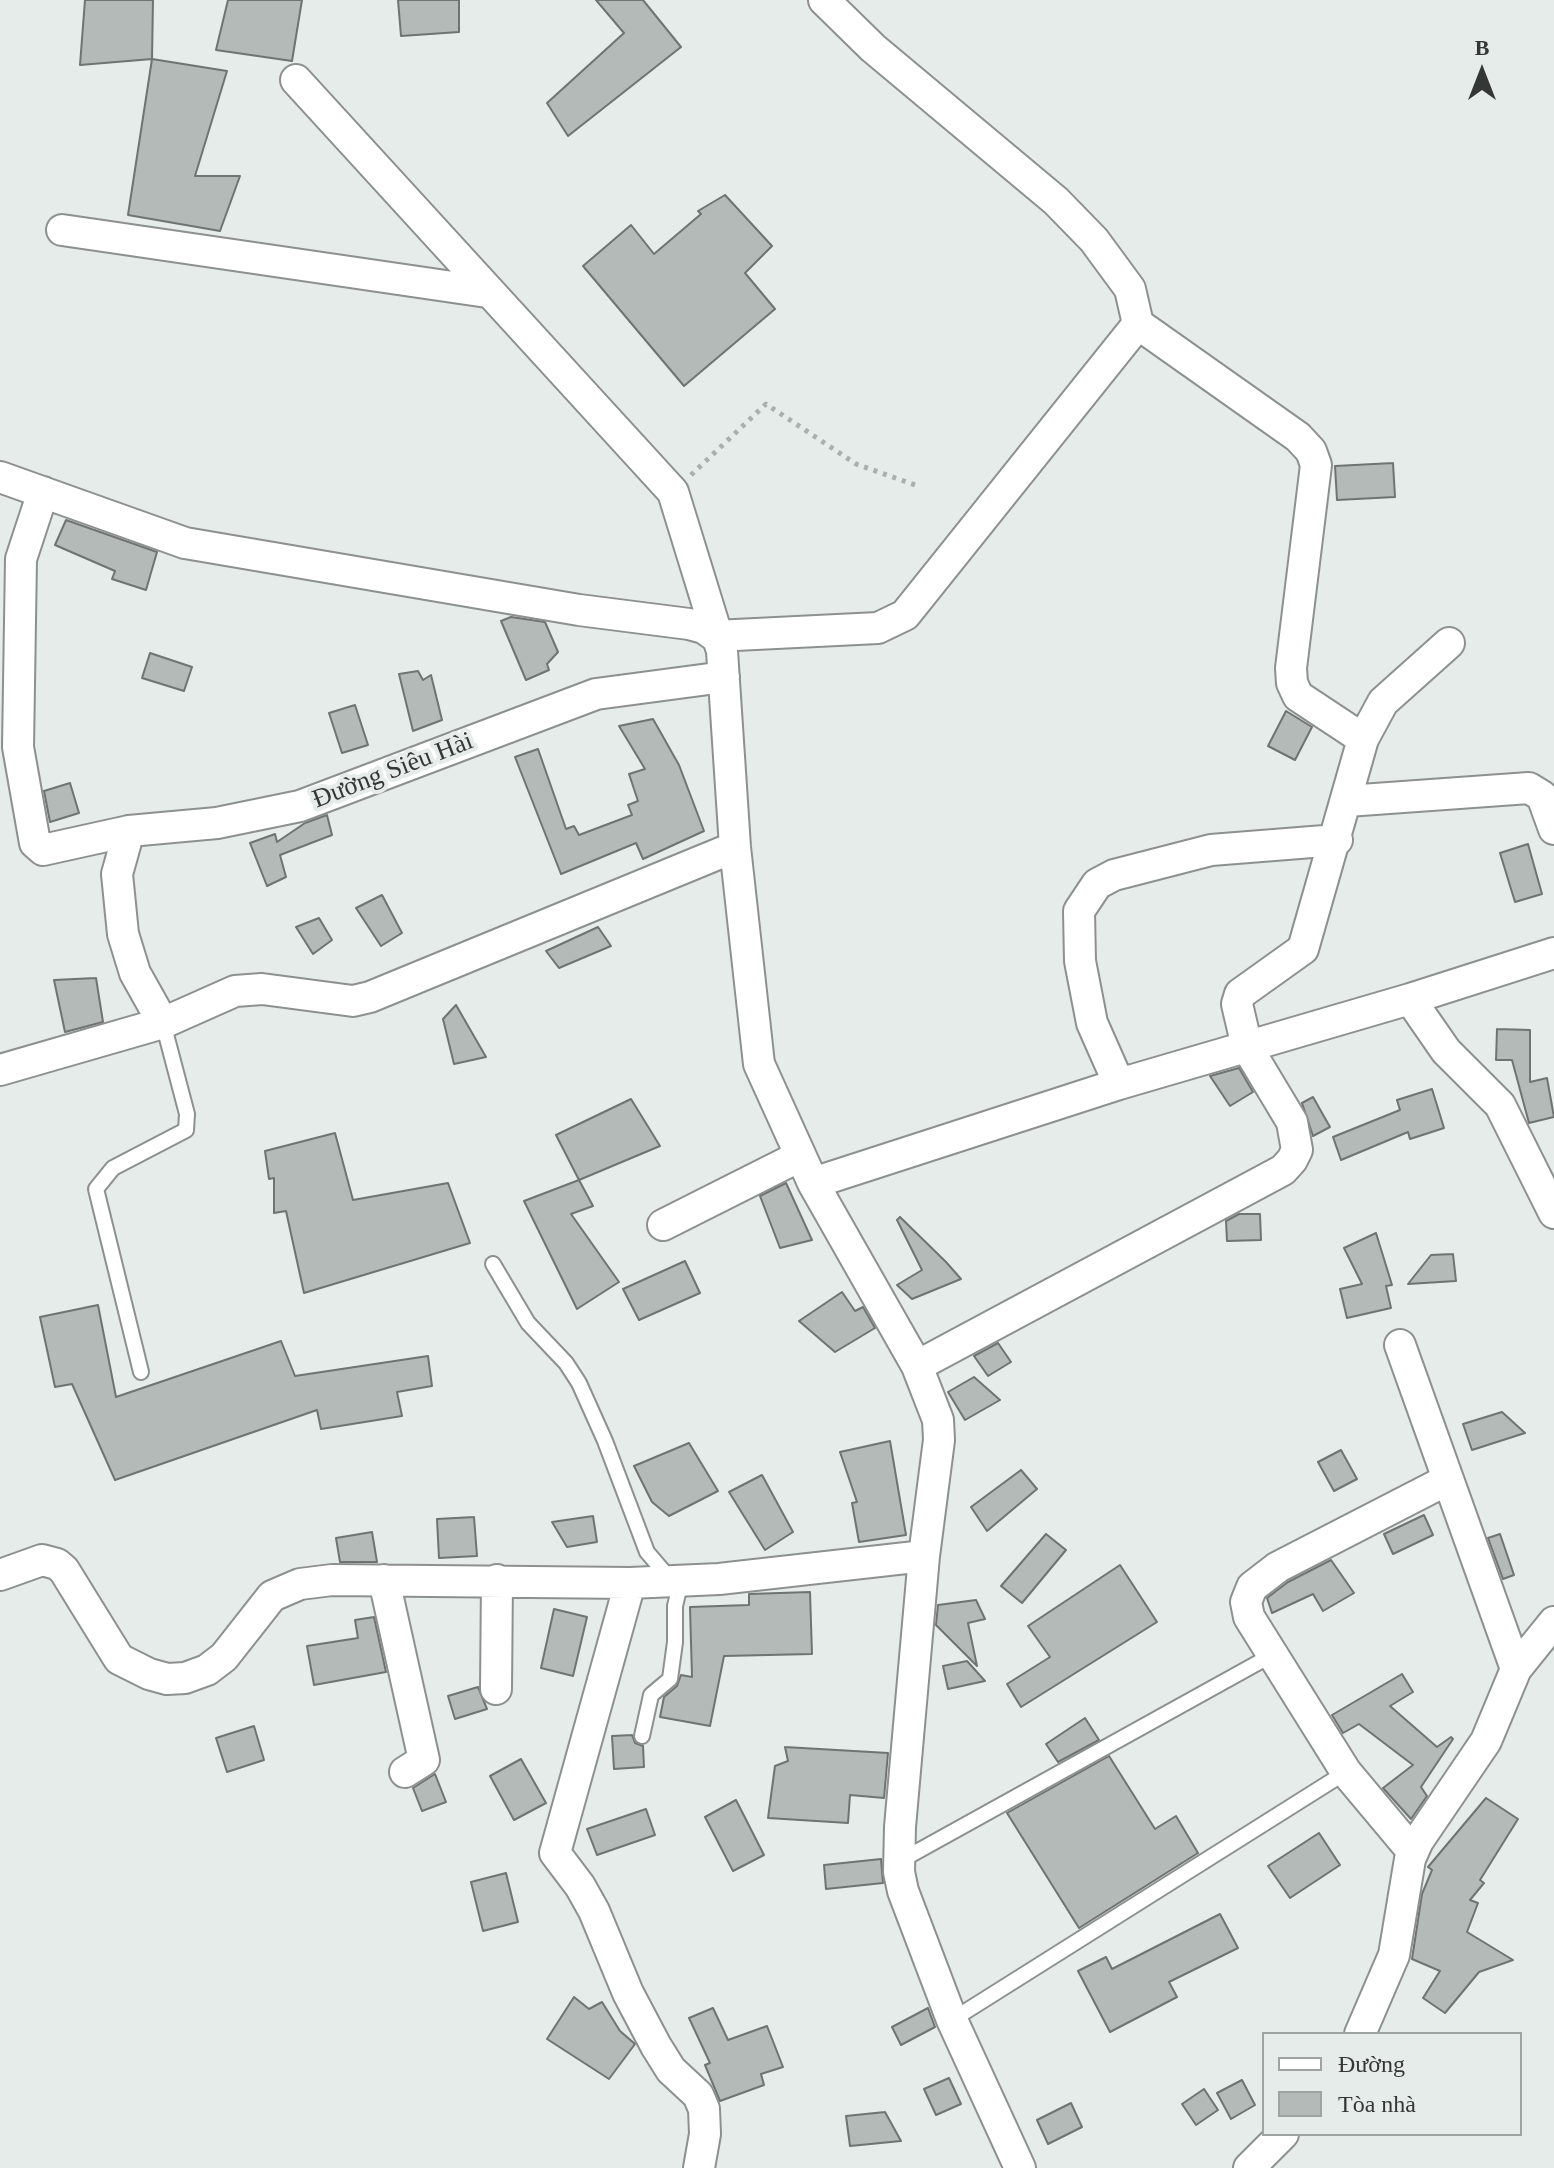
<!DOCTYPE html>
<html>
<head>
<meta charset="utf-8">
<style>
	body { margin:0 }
	#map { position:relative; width:1554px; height:2168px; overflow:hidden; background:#e6ecea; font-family:"Times New Roman",serif }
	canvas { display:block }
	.legend { position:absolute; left:1262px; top:2032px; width:260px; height:104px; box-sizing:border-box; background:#e6ecea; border:2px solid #9fa4a2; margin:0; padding:10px 14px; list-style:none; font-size:24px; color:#343736 }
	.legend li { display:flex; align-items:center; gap:16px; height:40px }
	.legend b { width:40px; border:2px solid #9fa4a2 }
	.north { position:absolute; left:1442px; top:32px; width:80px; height:80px; -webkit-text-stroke:6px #e6ecea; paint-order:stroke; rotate:0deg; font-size:22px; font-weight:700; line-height:32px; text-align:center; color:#343736 }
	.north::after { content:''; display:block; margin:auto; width:28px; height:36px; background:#343736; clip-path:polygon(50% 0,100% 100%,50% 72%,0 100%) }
</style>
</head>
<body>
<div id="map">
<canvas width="1554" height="2168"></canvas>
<ul class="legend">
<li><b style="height:10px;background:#fff"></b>Đường</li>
<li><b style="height:22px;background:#b4bab8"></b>Tòa nhà</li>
</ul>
<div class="north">B</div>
</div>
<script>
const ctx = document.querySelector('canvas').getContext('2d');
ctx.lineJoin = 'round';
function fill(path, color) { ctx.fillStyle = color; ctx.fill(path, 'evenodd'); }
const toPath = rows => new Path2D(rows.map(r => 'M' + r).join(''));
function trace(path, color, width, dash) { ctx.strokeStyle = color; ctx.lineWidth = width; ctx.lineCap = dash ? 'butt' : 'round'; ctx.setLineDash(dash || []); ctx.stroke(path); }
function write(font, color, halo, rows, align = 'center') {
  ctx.font = font + ' "Times New Roman",serif'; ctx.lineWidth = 8; ctx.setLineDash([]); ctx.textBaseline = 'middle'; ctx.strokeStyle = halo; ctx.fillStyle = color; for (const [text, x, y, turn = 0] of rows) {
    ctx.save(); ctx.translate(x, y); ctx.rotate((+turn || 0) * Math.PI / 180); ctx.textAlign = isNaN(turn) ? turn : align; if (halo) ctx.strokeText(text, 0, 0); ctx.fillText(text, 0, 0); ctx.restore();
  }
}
const building = toPath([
	[85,0,153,0,152,59,80,65,85,0],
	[228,0,302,0,292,61,216,50,228,0],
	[398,0,459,0,459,32,401,36,398,0],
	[596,0,643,0,681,47,568,136,547,103,624,33,596,0],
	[152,59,227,71,195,176,240,176,220,231,128,215,152,59],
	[725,195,772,246,745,273,775,309,684,386,583,266,631,225,654,254,701,214,698,211,725,195],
	[1393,463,1395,497,1337,500,1335,466,1393,463],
	[66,520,157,552,146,590,112,579,115,571,55,545,66,520],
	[511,617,545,622,558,652,547,664,549,670,526,680,501,621,511,617],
	[150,653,192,667,184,691,142,678,150,653],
	[418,671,423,680,431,675,442,720,413,731,399,674,418,671],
	[355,705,368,745,342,753,329,713,355,705],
	[1286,711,1312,727,1295,760,1268,746,1286,711],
	[653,719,679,765,704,831,643,859,636,843,561,874,515,757,538,749,566,829,574,826,579,835,632,815,628,805,638,801,629,774,645,769,619,726,653,719],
	[70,783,79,813,50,822,44,791,70,783],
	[327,815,332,835,280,855,286,877,267,886,250,843,275,834,277,842,305,823,327,815],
	[1528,844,1542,894,1515,902,1500,853,1528,844],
	[382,895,402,933,381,946,356,908,382,895],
	[319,918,332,940,313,954,296,927,319,918],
	[598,927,611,946,559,968,546,951,598,927],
	[96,978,103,1022,65,1032,54,980,96,978],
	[456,1005,486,1057,454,1064,443,1019,456,1005],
	[1497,1029,1530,1030,1530,1082,1547,1078,1554,1117,1529,1123,1512,1060,1496,1060,1497,1029],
	[1239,1068,1253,1092,1230,1106,1210,1076,1239,1068],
	[1432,1089,1444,1128,1410,1139,1408,1132,1341,1160,1333,1137,1400,1110,1397,1100,1432,1089],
	[1313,1097,1330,1127,1313,1136,1302,1103,1313,1097],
	[631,1099,660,1146,579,1180,556,1135,631,1099],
	[335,1133,353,1200,448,1183,470,1243,304,1293,286,1211,274,1213,274,1178,269,1179,265,1151,335,1133],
	[579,1180,593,1206,571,1214,619,1282,577,1309,524,1201,579,1180],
	[786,1183,812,1240,780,1248,760,1196,786,1183],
	[1239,1214,1260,1214,1261,1240,1227,1241,1226,1221,1239,1214],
	[900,1217,946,1262,961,1279,912,1299,897,1285,922,1270,897,1220,900,1217],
	[1376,1233,1392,1285,1386,1286,1391,1308,1347,1318,1340,1289,1362,1284,1344,1248,1376,1233],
	[1453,1254,1456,1281,1408,1284,1431,1255,1453,1254],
	[685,1261,700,1293,639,1320,623,1289,685,1261],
	[842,1292,855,1311,863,1307,875,1328,835,1352,799,1321,842,1292],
	[98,1305,116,1397,281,1341,295,1376,428,1356,432,1386,397,1392,402,1416,321,1429,317,1410,115,1480,72,1384,55,1387,40,1317,98,1305],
	[998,1343,1011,1362,988,1376,974,1356,998,1343],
	[974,1377,1000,1400,965,1420,948,1392,974,1377],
	[1502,1412,1525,1433,1472,1450,1463,1424,1502,1412],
	[890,1441,906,1535,859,1542,852,1503,857,1502,840,1452,890,1441],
	[689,1443,718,1491,669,1516,652,1502,634,1466,689,1443],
	[1341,1450,1357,1479,1334,1491,1318,1462,1341,1450],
	[1021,1470,1037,1489,987,1531,971,1507,1021,1470],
	[762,1475,793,1532,765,1550,729,1492,762,1475],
	[1424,1515,1433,1535,1393,1554,1384,1534,1424,1515],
	[593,1516,597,1542,567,1547,552,1522,593,1516],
	[474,1517,477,1556,439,1558,437,1519,474,1517],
	[372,1532,377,1562,340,1562,336,1538,372,1532],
	[1046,1534,1066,1550,1022,1603,1001,1586,1046,1534],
	[1500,1534,1514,1575,1503,1579,1488,1538,1500,1534],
	[1331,1560,1354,1593,1323,1611,1313,1594,1272,1613,1267,1598,1288,1582,1331,1560],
	[1120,1565,1157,1622,1021,1707,1007,1684,1050,1657,1028,1626,1120,1565],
	[810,1592,812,1654,724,1656,710,1726,660,1717,664,1697,677,1686,681,1675,692,1677,690,1607,749,1605,749,1594,810,1592],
	[976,1600,985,1619,968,1623,977,1666,936,1625,938,1605,976,1600],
	[554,1609,587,1617,573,1676,541,1668,554,1609],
	[374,1617,386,1672,314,1685,307,1646,358,1638,355,1620,374,1617],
	[967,1661,985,1681,948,1689,943,1666,967,1661],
	[1402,1674,1413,1692,1390,1706,1437,1747,1451,1737,1453,1739,1421,1787,1427,1796,1411,1819,1383,1788,1413,1765,1359,1724,1343,1733,1332,1715,1402,1674],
	[478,1687,487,1709,455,1719,448,1696,478,1687],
	[1085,1718,1099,1740,1058,1762,1046,1744,1085,1718],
	[254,1726,264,1760,227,1772,216,1738,254,1726],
	[632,1735,635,1743,643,1746,644,1767,614,1769,612,1736,632,1735],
	[785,1747,888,1753,884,1798,850,1795,848,1823,768,1818,775,1766,788,1761,785,1747],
	[1109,1756,1155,1829,1176,1816,1198,1853,1079,1928,1007,1813,1109,1756],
	[521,1759,546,1803,514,1820,490,1776,521,1759],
	[435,1774,446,1802,422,1811,413,1788,435,1774],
	[1486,1798,1518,1819,1480,1880,1484,1883,1470,1900,1478,1903,1467,1932,1513,1960,1479,1972,1445,2013,1423,1998,1440,1971,1412,1959,1422,1894,1432,1870,1428,1867,1486,1798],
	[736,1800,764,1855,733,1871,705,1817,736,1800],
	[646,1809,655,1835,597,1855,587,1829,646,1809],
	[1319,1833,1340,1865,1290,1898,1268,1866,1319,1833],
	[881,1859,883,1883,826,1889,824,1865,881,1859],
	[506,1873,518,1922,483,1931,471,1882,506,1873],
	[1220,1914,1238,1948,1169,1982,1177,1997,1110,2032,1078,1971,1106,1957,1112,1969,1220,1914],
	[574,1997,589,2009,602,2002,620,2031,635,2044,609,2079,547,2039,574,1997],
	[713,2008,728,2040,767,2026,783,2067,761,2074,764,2085,720,2101,705,2065,710,2063,689,2018,713,2008],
	[928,2008,935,2027,901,2045,892,2027,928,2008],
	[949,2078,961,2104,936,2115,924,2089,949,2078],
	[1242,2080,1255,2105,1231,2119,1217,2093,1242,2080],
	[1204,2089,1218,2110,1196,2125,1182,2104,1204,2089],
	[1071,2103,1082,2127,1048,2144,1037,2120,1071,2103],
	[885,2112,901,2141,850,2146,846,2116,885,2112]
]);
fill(building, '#b4bab8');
trace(building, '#6f7472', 2);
const service = toPath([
	[493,1264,528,1323,566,1363,579,1383,605,1441,647,1552,671,1580],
	[141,1372,96,1189,113,1168,186,1130,187,1114,163,1023],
	[642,1736,651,1695,670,1679,675,1642,675,1606,681,1581],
	[900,1861,1272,1655],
	[952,2020,1346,1772]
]);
const minor = toPath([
	[824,0,873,48,1056,201,1094,240,1130,289,1138,324,1298,437,1311,451,1316,465,1291,668,1292,683,1298,696,1363,739],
	[296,80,673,492,722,651,735,847,759,1064,813,1183,917,1366,938,1420,939,1440,924,1556,900,1827,899,1872,903,1891,952,2020,1020,2168],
	[62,230,487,292],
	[0,477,185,543,579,610,689,624,704,628,715,636,878,628,905,615,1138,324],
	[43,492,21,559,18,747,35,843,43,850,129,831,217,823,300,806,596,694,724,677],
	[1347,801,1529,788,1542,796,1554,829],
	[129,831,117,874,123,934,135,973,163,1023],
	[1410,999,1446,1051,1500,1105,1554,1213],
	[0,1070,163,1023,235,991,262,989,353,1001,370,997,735,847],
	[1119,1084,1092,1023,1080,961,1079,911,1097,884,1114,875,1211,850,1337,840],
	[813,1183,1119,1084,1410,999,1554,953],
	[663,1225,800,1156],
	[1400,1345,1516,1669],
	[917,1366,1283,1170,1292,1160,1297,1150,1292,1122,1247,1047,1237,1004,1240,994,1303,949,1363,739,1383,702,1449,643],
	[0,1575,42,1560,57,1564,64,1570,119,1659,149,1674,167,1679,185,1678,207,1670,224,1657,272,1596,300,1584,332,1580,630,1583,719,1579,924,1556],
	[384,1580,424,1760,405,1772],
	[630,1583,555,1853,580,1886,594,1911,628,1993,656,2046,671,2070,698,2095,704,2109,705,2134,699,2168],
	[496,1689,497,1580],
	[1413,1852,1346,1772,1249,1617,1246,1602,1252,1587,1278,1567,1447,1480],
	[1360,2034,1394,1955,1410,1859,1418,1841,1486,1741,1516,1669,1554,1622],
	[1249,2168,1283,2134]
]);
trace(service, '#8c918f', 18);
trace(minor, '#8c918f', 34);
trace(toPath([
	[691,475,766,404,856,464,918,486]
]), '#abb0ae', 5, [4, 6]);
trace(service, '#fff', 14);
trace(minor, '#fff', 30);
write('26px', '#343736', '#e6ecea', [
	["Đường Siêu Hài",393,771,-21]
]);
</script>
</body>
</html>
